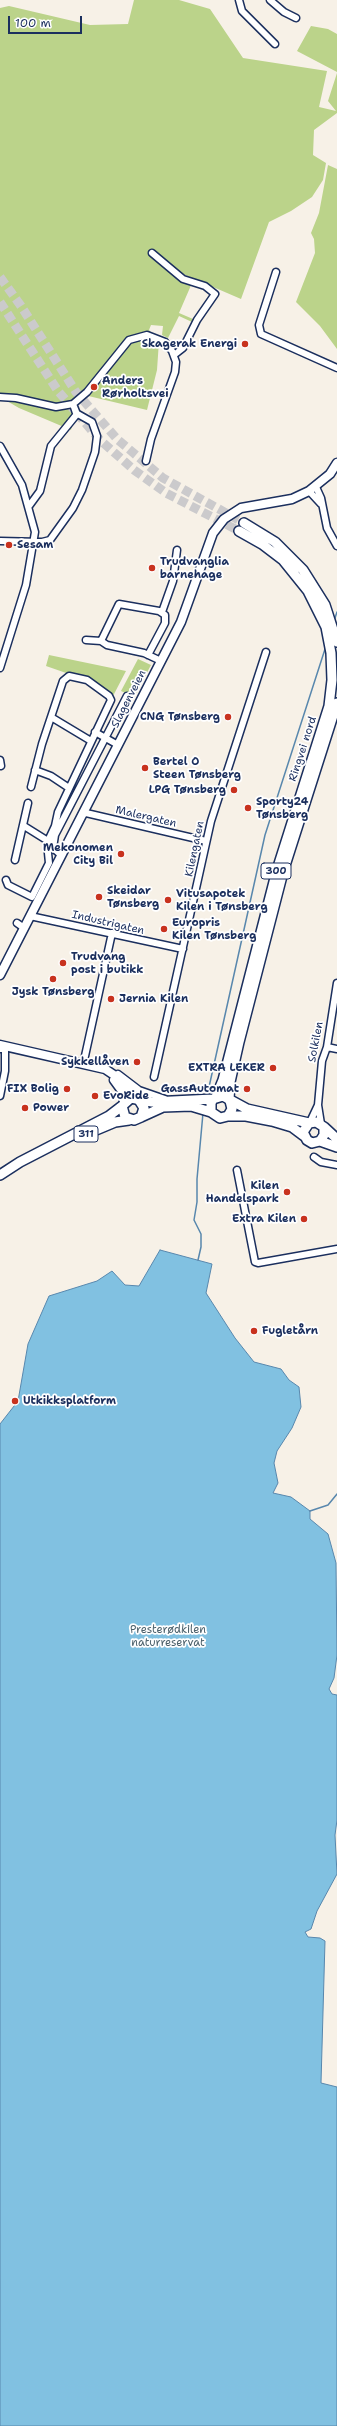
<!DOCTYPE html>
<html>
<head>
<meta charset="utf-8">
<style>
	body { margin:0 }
	#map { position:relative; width:337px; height:2426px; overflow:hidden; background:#f7f1e7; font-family:"Shantell Sans",sans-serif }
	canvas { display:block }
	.scale { position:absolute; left:8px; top:16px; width:74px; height:18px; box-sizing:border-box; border:2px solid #1b2f5e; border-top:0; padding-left:5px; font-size:12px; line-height:14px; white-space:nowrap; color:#1b2f5e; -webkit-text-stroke:3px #fff; paint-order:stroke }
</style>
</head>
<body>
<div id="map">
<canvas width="337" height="2426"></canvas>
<div class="scale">100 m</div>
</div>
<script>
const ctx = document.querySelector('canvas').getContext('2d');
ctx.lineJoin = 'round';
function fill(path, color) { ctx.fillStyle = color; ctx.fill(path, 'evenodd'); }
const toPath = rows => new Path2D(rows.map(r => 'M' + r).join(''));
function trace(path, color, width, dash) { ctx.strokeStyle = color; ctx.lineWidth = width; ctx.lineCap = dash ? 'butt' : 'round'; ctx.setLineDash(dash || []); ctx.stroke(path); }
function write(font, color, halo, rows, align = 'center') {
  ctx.font = font + ' "Shantell Sans",sans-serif'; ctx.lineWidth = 3.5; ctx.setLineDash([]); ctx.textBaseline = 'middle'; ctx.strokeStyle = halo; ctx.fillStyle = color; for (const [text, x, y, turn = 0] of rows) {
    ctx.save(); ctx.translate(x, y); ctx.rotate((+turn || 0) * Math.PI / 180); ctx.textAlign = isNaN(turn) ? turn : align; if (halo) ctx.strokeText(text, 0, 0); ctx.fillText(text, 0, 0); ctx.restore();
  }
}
fill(toPath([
	[134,0,179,0,210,9,243,58,327,71,319,107,336,111,328,101,337,73,337,113,314,130,313,155,326,163,323,180,312,197,291,211,269,222,241,299,183,274,178,278,192,283,179,313,193,319,192,322,179,316,168,338,162,335,163,326,151,325,149,330,159,341,157,370,147,410,80,394,71,430,19,408,0,397,0,8,9,6,90,25,128,24],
	[311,26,328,29,337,34,337,72,297,51],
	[328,165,337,169,337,349,320,326,296,302,315,253,314,239,311,233,319,213],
	[49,655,126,671,113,696,69,674,46,666],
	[138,659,151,665,134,697,121,691]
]), '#bbd38a');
const water = toPath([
	[160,1250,212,1264,206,1293,235,1338,254,1362,281,1369,289,1380,299,1387,301,1407,292,1428,277,1451,274,1463,278,1483,273,1493,291,1497,310,1511,310,1519,328,1534,336,1563,337,1655,334,1678,329,1689,332,1694,337,1695,337,1820,335,1835,337,1874,317,1911,311,1929,305,1932,308,1937,320,1938,325,1941,321,2083,337,2087,337,2426,0,2426,0,1424,18,1401,28,1344,49,1296,97,1281,112,1271,125,1285,139,1286,160,1250]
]);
fill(water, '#81c1e1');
trace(water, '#5887ad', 1);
trace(toPath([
	[334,621,337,612],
	[207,1096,265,835,326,646],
	[198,1260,201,1247,201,1234,194,1220,197,1202,197,1179,203,1113],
	[310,1511,328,1505,337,1494]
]), '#5887ad', 1.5);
trace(toPath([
	[0,277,21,306,76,392,117,439,163,478,244,523],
	[0,302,58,391,99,439,134,470,166,493,239,531]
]), '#cbcacc', 9, [9, 4.5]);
const street = toPath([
	[239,0,242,11,275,44],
	[270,0,284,12,296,18],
	[152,253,183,279,205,286,215,294,197,320,183,348,174,355],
	[276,272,259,325,261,334,337,368],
	[0,397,16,398,56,407,73,404,76,413,92,422,97,436,95,452,82,490,73,508,50,540,42,542,0,541],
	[0,446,22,485,35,532,26,585,0,668],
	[316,487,321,498,327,528,337,546],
	[309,491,321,504],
	[29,506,40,491,51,446,77,414,73,404,87,392,129,340,147,335,165,342,172,351,176,362,175,372,151,439,146,461],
	[162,612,173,581,177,550],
	[86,640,101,641,107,645,144,653,161,661],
	[101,641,119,604,159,611,165,615,165,623,148,655],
	[51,717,91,741],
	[95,732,118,745],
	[0,760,1,766],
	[35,770,51,776,69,788],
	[82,814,86,813,206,841],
	[24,826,48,841],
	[61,855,53,848,55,835,127,696],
	[15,860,28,803],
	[6,880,8,885,32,897,49,863,47,843,55,826,58,812,111,700,109,696,87,680,69,676,63,681,42,744,31,787],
	[30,916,183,949],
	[17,923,24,928],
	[327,1047,337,1049],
	[0,1049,5,1049,5,1071,0,1096],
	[85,1056,112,933],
	[118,1074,139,1090,165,1099],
	[154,1077,211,821,266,652],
	[318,1105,322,1061,327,1047,337,983],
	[310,1122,318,1105,321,1124],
	[314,1157,321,1162,337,1165],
	[237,1170,255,1262,258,1263,337,1249]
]);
const secondary = toPath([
	[0,975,181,622,213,533,224,519,241,508,292,499,309,491,330,474,337,463],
	[0,1045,105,1069,117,1077,138,1100],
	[114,1080,122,1091,124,1102]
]);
const primary = toPath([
	[244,523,275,542,303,570,325,605,337,642],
	[216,1097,223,1080,277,870,329,706,332,680,331,653,326,627,308,591,283,560,262,544,239,531],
	[139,1100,144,1108,141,1117,134,1120,125,1117,122,1106,131,1098,152,1102,213,1099],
	[229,1100,230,1082,239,1042,283,872,337,703],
	[230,1101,232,1109,228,1116,220,1118,211,1112,211,1103,213,1099,223,1096,247,1109,309,1123],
	[228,1116,246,1116,272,1121,292,1127,304,1136],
	[141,1117,163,1107,191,1106,211,1112],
	[324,1127,337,1139],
	[84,1135,115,1122,129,1120],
	[320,1141,324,1135,324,1127,316,1122,309,1123,303,1132,307,1140,312,1143,320,1141,337,1147],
	[0,1175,20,1162,109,1116,122,1106]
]);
trace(street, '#1b2f5e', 9);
trace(secondary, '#1b2f5e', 11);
trace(primary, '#1b2f5e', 12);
trace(street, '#fff', 6);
trace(secondary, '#fff', 8);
trace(primary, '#fff', 9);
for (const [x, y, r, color] of [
	[245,344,4,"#c8321e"],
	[94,387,4,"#c8321e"],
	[9,545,4,"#c8321e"],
	[152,568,4,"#c8321e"],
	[228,717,4,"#c8321e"],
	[145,768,4,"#c8321e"],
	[234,790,4,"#c8321e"],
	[248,808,4,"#c8321e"],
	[121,854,4,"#c8321e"],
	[99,897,4,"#c8321e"],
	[168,900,4,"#c8321e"],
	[164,929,4,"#c8321e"],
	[63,963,4,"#c8321e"],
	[53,979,4,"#c8321e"],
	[111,999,4,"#c8321e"],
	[137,1062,4,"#c8321e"],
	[273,1068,4,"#c8321e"],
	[67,1089,4,"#c8321e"],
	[247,1089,4,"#c8321e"],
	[95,1096,4,"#c8321e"],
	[25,1108,4,"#c8321e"],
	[287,1192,4,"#c8321e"],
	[304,1219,4,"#c8321e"],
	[254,1331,4,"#c8321e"],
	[15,1401,4,"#c8321e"]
]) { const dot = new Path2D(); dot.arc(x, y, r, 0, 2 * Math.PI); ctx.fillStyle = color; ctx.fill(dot); trace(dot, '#fff', 1.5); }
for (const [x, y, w] of [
	[276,871,30],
	[86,1134,24]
]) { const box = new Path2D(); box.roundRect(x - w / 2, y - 8, w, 16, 3); ctx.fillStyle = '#fff'; ctx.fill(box); trace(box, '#1b2f5e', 1); }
write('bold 10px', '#1b2f5e', null, [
	["300",276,871],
	["311",86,1134]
]);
write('bold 11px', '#1b2f5e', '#fff', [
	["Skagerak Energi",237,344,"right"],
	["Anders",102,381],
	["Rørholtsvei",102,394],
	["Sesam",17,545],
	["Trudvanglia",160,562],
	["barnehage",160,575],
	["CNG Tønsberg",220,717,"right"],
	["Bertel O",153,762],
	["Steen Tønsberg",153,775],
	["LPG Tønsberg",226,790,"right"],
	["Sporty24",256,802],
	["Tønsberg",256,815],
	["Mekonomen",113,848,"right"],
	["City Bil",113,861,"right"],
	["Skeidar",107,891],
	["Tønsberg",107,904],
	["Vitusapotek",176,894],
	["Kilen i Tønsberg",176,907],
	["Europris",172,923],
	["Kilen Tønsberg",172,936],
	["Trudvang",71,957],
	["post i butikk",71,970],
	["Jysk Tønsberg",53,992,"center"],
	["Jernia Kilen",119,999],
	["Sykkellåven",129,1062,"right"],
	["EXTRA LEKER",265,1068,"right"],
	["FIX Bolig",59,1089,"right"],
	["GassAutomat",239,1089,"right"],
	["EvoRide",103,1096],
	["Power",33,1108],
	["Kilen",279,1186,"right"],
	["Handelspark",279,1199,"right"],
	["Extra Kilen",296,1219,"right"],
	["Fugletårn",262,1331],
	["Utkikksplatform",23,1401]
], 'left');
write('11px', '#1b2f5e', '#fff', [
	["Slagenveien",129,699,-63],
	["Ringvei nord",303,749,-72],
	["Malergaten",146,817,13],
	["Kilengaten",195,849,-78],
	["Industrigaten",108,923,13],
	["Solkilen",316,1042,-79]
]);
write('11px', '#4b606b', '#fff', [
	["Presterødkilen",168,1630],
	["naturreservat",168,1643]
]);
</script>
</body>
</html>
